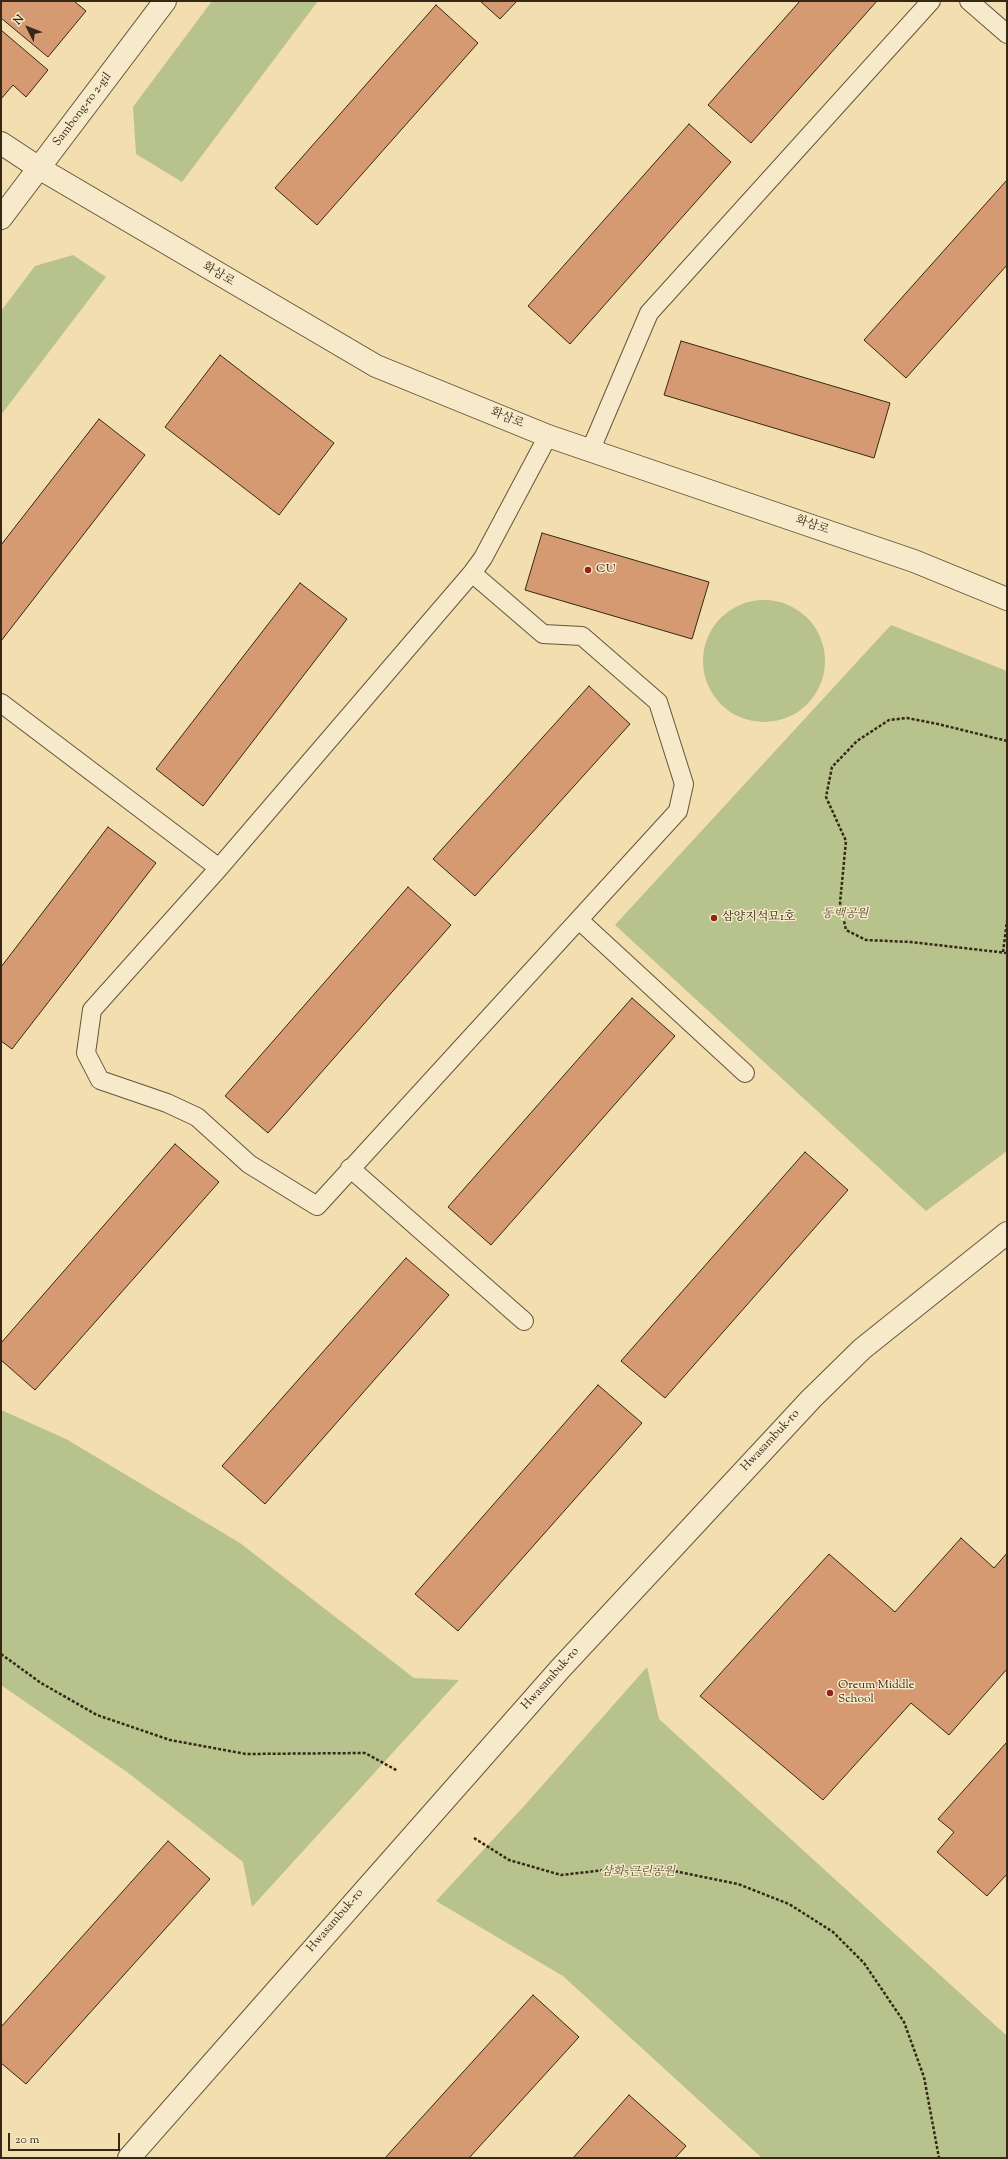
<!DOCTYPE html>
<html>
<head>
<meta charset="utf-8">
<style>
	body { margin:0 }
	#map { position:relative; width:1008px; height:2159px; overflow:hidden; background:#f2deae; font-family:"Sorts Mill Goudy",serif }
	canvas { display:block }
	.frame { position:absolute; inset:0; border:2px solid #362716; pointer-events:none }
	.north { position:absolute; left:8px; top:8px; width:40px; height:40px; -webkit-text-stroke:3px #f7eaca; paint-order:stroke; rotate:312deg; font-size:11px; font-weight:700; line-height:16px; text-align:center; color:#362716 }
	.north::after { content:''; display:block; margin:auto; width:14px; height:18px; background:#362716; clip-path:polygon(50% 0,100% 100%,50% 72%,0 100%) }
	.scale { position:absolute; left:8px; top:2133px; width:112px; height:18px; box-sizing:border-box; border:2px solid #362716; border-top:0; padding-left:5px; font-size:12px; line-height:14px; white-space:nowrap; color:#362716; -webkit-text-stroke:3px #f7eaca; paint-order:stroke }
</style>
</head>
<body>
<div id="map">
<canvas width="1008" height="2159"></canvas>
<div class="frame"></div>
<div class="north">N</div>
<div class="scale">20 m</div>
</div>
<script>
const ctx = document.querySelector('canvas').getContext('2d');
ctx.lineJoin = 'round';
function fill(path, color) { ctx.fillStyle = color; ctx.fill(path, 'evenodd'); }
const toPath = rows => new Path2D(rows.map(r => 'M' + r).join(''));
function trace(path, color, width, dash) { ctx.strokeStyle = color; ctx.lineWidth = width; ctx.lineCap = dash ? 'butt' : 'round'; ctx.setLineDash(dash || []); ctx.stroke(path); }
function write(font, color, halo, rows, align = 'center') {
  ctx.font = font + ' "Sorts Mill Goudy","Noto Serif KR",serif'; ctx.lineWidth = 3; ctx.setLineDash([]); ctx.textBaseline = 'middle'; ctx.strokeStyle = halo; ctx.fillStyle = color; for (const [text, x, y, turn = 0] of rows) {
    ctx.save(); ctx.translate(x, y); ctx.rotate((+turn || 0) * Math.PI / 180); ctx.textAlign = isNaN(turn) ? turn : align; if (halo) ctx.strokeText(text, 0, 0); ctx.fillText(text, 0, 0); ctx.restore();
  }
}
fill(toPath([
	[212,1,318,1,182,182,136,154,133,107],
	[73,255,106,277,1,415,1,311,35,266],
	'703 661a61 61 0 1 1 122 0a61 61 0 1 1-122 0Z',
	[891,625,1007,671,1007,1151,926,1211,615,925],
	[1,1410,66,1439,240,1543,414,1678,459,1680,252,1907,243,1862,127,1772,1,1685],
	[647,1667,659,1719,1007,2036,1007,2158,762,2158,563,1976,436,1901,525,1805]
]), '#b7c28c');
const building = toPath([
	[1,1,74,1,86,11,48,57,1,18,1,1],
	[480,1,517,1,500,19,480,1],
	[800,1,877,1,751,143,708,105,800,1],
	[436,5,478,43,317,225,275,188,436,5],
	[1,30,48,70,26,97,13,85,1,99,1,30],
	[689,124,731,162,570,344,528,306,689,124],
	[1007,180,1007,265,906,378,864,340,1007,180],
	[681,341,890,403,874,458,664,395,681,341],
	[220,355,334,443,279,515,165,427,220,355],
	[99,419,145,455,1,641,1,545,99,419],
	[542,533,709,582,692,639,525,590,542,533],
	[300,583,347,619,203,806,156,769,300,583],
	[589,686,630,724,475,896,433,859,589,686],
	[108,827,156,863,12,1049,1,1041,1,967,108,827],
	[408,887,451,925,268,1133,225,1096,408,887],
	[632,998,675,1036,491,1245,448,1207,632,998],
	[175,1144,219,1182,35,1390,1,1360,1,1343,175,1144],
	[805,1152,848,1190,665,1398,621,1361,805,1152],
	[406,1258,449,1295,265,1504,222,1466,406,1258],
	[598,1385,642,1423,458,1631,415,1594,598,1385],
	[961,1538,994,1568,1007,1553,1007,1669,949,1735,911,1703,823,1800,700,1696,829,1554,895,1612,961,1538],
	[1007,1742,1007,1874,987,1896,937,1852,954,1832,938,1819,1007,1742],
	[168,1841,210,1879,26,2084,1,2063,1,2027,168,1841],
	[533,1995,579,2037,469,2158,385,2158,533,1995],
	[629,2095,686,2146,675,2158,573,2158,629,2095]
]);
fill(building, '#d69a72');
trace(building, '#362716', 1);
const service = toPath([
	[969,1,1007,34],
	[591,449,649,313,931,1],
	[472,573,543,634,582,636,658,702,684,784,678,811,317,1206,249,1164,197,1117,167,1103,100,1080,86,1053,92,1010,219,868,472,573,483,558,548,436],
	[1,703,219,868],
	[579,920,745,1073],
	[350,1168,524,1321]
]);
const minor = toPath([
	[1,143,39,168],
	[1,218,165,1]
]);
const tertiary = toPath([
	[39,168,376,366,548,436,914,561,1007,599],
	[129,2158,560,1669,811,1399,862,1349,1007,1233]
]);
trace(service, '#65553c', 20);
trace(minor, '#65553c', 24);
trace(tertiary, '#65553c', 24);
trace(toPath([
	[1007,741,938,724,907,718,889,720,857,741,832,767,826,797,846,841,840,903,846,930,866,940,911,942,1007,953],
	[1003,952,1007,921],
	[1,1654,41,1683,97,1715,170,1740,246,1754,365,1753,398,1771],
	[474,1838,509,1860,561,1875,605,1870,664,1869,738,1884,789,1904,833,1932,864,1963,904,2022,924,2077,939,2158]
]), '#362716', 2.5, [3, 2]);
trace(service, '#f7eaca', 18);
trace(minor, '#f7eaca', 22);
trace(tertiary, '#f7eaca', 22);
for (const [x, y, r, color] of [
	[588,570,4,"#8f2418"],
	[714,918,4,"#8f2418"],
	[830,1693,4,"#8f2418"]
]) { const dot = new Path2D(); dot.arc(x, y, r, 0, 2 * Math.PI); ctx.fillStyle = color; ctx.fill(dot); trace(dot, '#f7eaca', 1.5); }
write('12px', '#362716', '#f7eaca', [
	["Sambong-ro 2-gil",83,110,-53],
	["화삼로",218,275,30],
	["화삼로",507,419,22],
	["화삼로",812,526,19],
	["Hwasambuk-ro",771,1441,-47],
	["Hwasambuk-ro",551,1679,-48],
	["Hwasambuk-ro",336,1921,-49]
]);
write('12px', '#362716', '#f7eaca', [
	["CU",596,570],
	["삼양지석묘1호",722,918],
	["Oreum Middle",838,1686],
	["School",838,1700]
], 'left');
write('italic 12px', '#564e34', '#f7eaca', [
	["동백공원",845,915],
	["삼화5근린공원",638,1873]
]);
</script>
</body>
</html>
